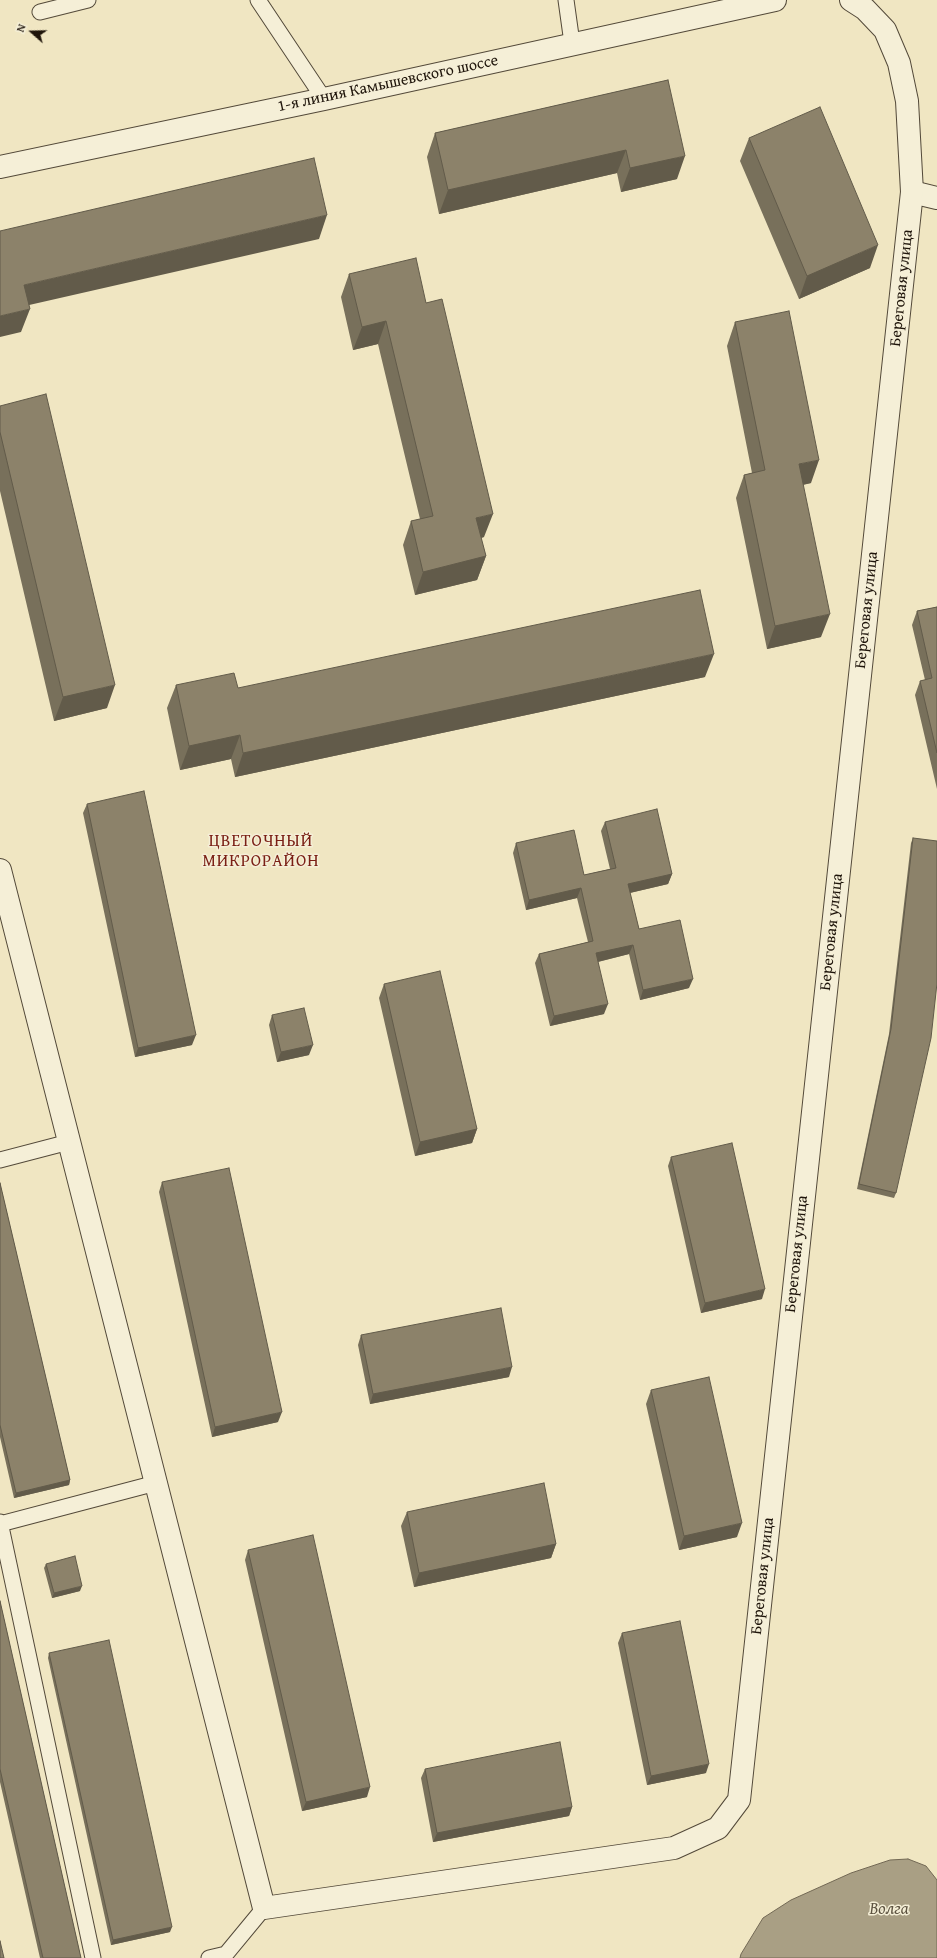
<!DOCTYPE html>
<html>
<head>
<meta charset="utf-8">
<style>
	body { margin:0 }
	#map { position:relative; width:937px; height:1958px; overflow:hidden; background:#f0e6c2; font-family:"Gentium Book Plus",serif }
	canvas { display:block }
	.north { position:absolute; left:12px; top:12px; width:40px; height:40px; -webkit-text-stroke:3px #f5efd7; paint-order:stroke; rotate:290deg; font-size:11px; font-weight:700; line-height:16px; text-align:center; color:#1f150b }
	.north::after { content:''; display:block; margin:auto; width:14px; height:18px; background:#1f150b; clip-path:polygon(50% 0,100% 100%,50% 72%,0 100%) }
</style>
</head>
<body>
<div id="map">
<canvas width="937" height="1958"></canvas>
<div class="north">N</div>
</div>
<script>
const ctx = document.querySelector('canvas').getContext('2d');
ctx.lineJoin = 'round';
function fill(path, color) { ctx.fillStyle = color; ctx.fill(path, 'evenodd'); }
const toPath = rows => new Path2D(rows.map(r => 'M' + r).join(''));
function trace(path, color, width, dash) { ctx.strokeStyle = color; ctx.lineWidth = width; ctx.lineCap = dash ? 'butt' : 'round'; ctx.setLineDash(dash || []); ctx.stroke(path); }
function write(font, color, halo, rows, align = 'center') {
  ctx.font = font + ' "Gentium Book Plus",serif'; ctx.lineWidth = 3; ctx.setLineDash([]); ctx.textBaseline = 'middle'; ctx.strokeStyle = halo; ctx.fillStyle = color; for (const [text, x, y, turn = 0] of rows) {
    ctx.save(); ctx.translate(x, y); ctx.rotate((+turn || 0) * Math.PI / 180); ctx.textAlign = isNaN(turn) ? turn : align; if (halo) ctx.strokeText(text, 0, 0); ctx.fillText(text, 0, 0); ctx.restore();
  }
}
const water = toPath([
	[908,1859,926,1866,937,1880,937,1958,740,1958,741,1954,763,1918,791,1900,851,1873,890,1860,908,1859]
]);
fill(water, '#a99f84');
trace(water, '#726854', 1);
const service = toPath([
	[258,0,324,99],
	[566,0,572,43],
	[40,12,88,0],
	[0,1160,69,1142],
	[0,1522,93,1958],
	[0,1524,156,1483],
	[209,1958,226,1954,264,1908]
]);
const minor = toPath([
	[0,870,264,1908,674,1848,718,1828,739,1800,912,192,937,198]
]);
const tertiary = toPath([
	[851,0,865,9,885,30,899,63,907,101,912,192],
	[0,167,324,99,775,0]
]);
trace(service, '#534939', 17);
trace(minor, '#534939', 24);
trace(tertiary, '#534939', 24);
trace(service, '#f5efd7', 15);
trace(minor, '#f5efd7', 22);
trace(tertiary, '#f5efd7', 22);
fill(toPath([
	[668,80,677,179,621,192,617,173,439,214,427,157,435,133],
	[749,138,870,268,799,299,740,161],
	[349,274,426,303,484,537,481,538,486,556,477,580,415,595,403,545,411,521,420,519,378,344,353,350,341,297],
	[735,322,811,483,803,485,821,637,767,649,736,498,744,475,752,473,727,346],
	[0,406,107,708,54,721,0,491],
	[937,607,937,789,915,695,920,681,925,680,912,625,917,611],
	[705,677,235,777,231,759,180,770,167,708,176,685,238,688],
	[87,804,192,1045,135,1057,83,813],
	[605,822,672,874,668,884,630,893,639,929,689,988,640,1000,629,954,598,962,604,1014,550,1026,535,963,539,954,588,942,577,898,526,910,513,853,516,843,584,875,610,869,601,831],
	[913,838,896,1193,894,1198,857,1189,889,1034,911,843],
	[384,984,477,1129,472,1143,415,1156,379,998],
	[272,1015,309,1055,277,1062,269,1025],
	[671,1157,762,1299,701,1313,668,1166],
	[162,1182,278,1422,212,1437,159,1192],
	[0,1183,70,1480,69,1485,14,1498,0,1437],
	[361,1335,509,1377,370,1404,358,1345],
	[651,1390,737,1537,679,1550,646,1404],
	[407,1512,556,1544,551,1558,414,1587,401,1526],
	[248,1550,367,1797,302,1811,245,1560],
	[46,1564,80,1591,52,1598,44,1568],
	[0,1601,81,1958,40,1958,0,1782],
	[622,1633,706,1773,647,1785,618,1643],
	[49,1653,170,1932,111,1945,48,1658],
	[425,1769,572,1807,569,1816,433,1842,421,1778]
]), '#78705b');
fill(toPath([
	[626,150,617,173,439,214,448,190],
	[685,156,677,179,621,192,630,168],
	[327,215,319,239,16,308,24,285],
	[878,245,870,268,799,299,807,276],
	[30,309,21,332,0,337,0,316],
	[386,321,378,344,353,350,362,327],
	[819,460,811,483,791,487,799,464],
	[493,514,484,537,468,541,476,518],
	[486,556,477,580,415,595,423,572],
	[830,614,821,637,767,649,775,626],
	[714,654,705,677,235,777,243,753],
	[115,685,107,708,54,721,63,697],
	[240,735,231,759,180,770,189,746],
	[672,874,668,884,625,894,628,884],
	[581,888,577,898,526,910,529,900],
	[633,945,629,954,593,963,596,953],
	[693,979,689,988,640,1000,643,990],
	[608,1004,604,1014,550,1026,554,1016],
	[196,1035,192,1045,135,1057,138,1048],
	[313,1045,309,1055,277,1062,281,1052],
	[477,1129,472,1143,415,1156,420,1142],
	[765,1289,762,1299,701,1313,705,1303],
	[512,1367,509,1377,370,1404,373,1394],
	[282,1412,278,1422,212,1437,215,1427],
	[70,1480,69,1485,14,1498,16,1493],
	[742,1523,737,1537,679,1550,684,1536],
	[556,1544,551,1558,414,1587,419,1573],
	[82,1586,80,1591,52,1598,54,1593],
	[709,1764,706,1773,647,1785,651,1776],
	[370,1787,367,1797,302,1811,306,1802],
	[572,1807,569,1816,433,1842,437,1833],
	[172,1927,170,1932,111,1945,113,1940]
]), '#625b4a');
const building = toPath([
	[668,80,685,156,630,168,626,150,448,190,435,133,668,80],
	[820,107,878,245,807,276,749,138,820,107],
	[314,158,327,215,24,285,30,309,0,316,0,231,314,158],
	[416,258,426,303,442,299,493,514,476,518,486,556,423,572,411,521,433,516,386,321,362,327,349,274,416,258],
	[789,311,819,460,799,464,830,614,775,626,744,475,765,470,735,322,789,311],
	[46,394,115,685,63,697,0,432,0,406,46,394],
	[700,590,714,654,243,753,240,735,189,746,176,685,234,673,238,688,700,590],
	[937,607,937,753,920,681,932,678,917,611,937,607],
	[144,791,196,1035,138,1048,87,804,144,791],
	[657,809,672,874,628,884,639,929,680,920,693,979,643,990,633,945,596,953,608,1004,554,1016,539,954,593,941,581,888,529,900,516,843,574,830,584,875,616,868,605,822,657,809],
	[913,838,937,841,937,983,931,1038,896,1193,859,1184,891,1029,913,838],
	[440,971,477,1129,420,1142,384,984,440,971],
	[304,1008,313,1045,281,1052,272,1015,304,1008],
	[732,1143,765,1289,705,1303,671,1157,732,1143],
	[229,1168,282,1412,215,1427,162,1182,229,1168],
	[0,1183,70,1480,16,1493,0,1425,0,1183],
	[501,1308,512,1367,373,1394,361,1335,501,1308],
	[709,1377,742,1523,684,1536,651,1390,709,1377],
	[544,1483,556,1544,419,1573,407,1512,544,1483],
	[313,1535,370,1787,306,1802,248,1550,313,1535],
	[75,1556,82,1586,54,1593,46,1564,75,1556],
	[0,1601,81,1958,43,1958,0,1769,0,1601],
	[680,1621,709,1764,651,1776,622,1633,680,1621],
	[109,1640,172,1927,113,1940,49,1653,109,1640],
	[560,1742,572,1807,437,1833,425,1769,560,1742],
	[0,1941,4,1958,0,1958,0,1941]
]);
fill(building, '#8c826a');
trace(building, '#625b4a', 1);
write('16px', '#1f150b', '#f5efd7', [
	["1-я линия Камышевского шоссе",388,84,-12],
	["Береговая улица",902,288,-84],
	["Береговая улица",867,610,-84],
	["Береговая улица",832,932,-84],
	["Береговая улица",797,1254,-84],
	["Береговая улица",763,1576,-84]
]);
ctx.letterSpacing = '1px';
write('17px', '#7a1f14', '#f5efd7', [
	["ЦВЕТОЧНЫЙ",261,842],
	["МИКРОРАЙОН",261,862]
]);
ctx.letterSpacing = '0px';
write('italic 17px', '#5d5341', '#f5efd7', [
	["Волга",889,1910]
]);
</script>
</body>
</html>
